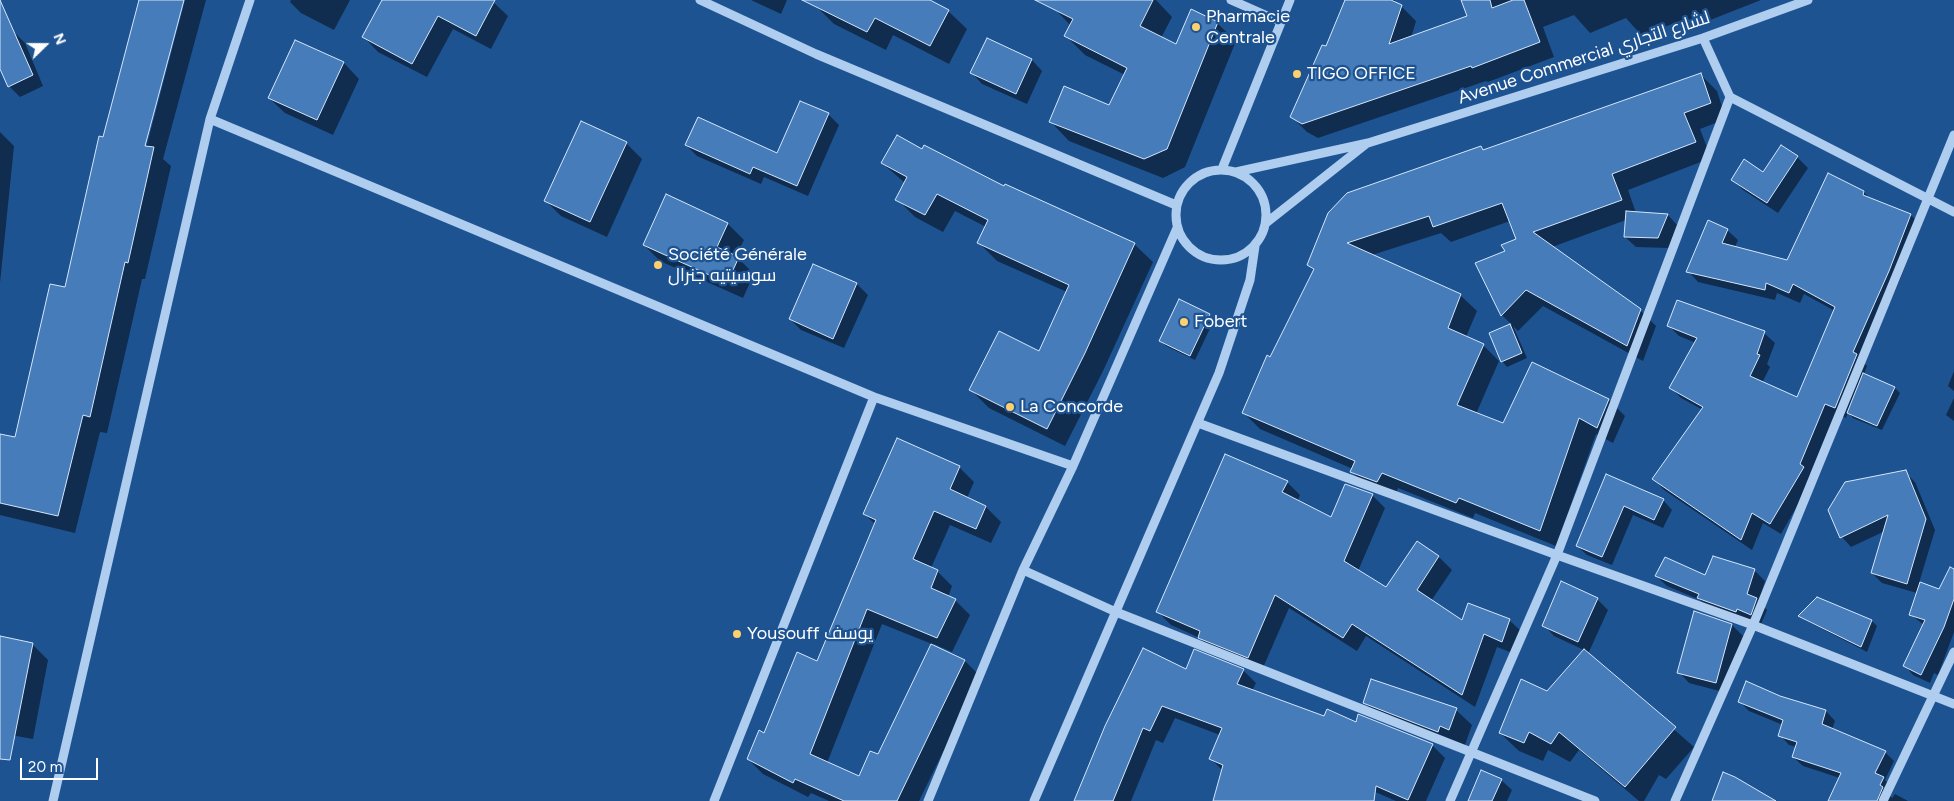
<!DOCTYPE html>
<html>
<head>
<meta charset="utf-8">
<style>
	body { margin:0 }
	#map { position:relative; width:1954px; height:801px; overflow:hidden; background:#1e5392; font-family:Figtree,sans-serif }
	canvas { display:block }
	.north { position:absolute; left:20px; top:20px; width:50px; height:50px; -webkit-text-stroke:4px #1e5392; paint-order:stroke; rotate:68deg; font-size:14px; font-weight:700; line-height:20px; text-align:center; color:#fff }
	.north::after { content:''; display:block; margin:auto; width:18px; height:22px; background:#fff; clip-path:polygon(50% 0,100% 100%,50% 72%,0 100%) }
	.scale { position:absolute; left:20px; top:758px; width:78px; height:22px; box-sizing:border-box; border:2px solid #fff; border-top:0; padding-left:6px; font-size:15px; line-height:18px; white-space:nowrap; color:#fff; -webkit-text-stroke:4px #1e5392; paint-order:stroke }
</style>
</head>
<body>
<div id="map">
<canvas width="1954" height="801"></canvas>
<div class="north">N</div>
<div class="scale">20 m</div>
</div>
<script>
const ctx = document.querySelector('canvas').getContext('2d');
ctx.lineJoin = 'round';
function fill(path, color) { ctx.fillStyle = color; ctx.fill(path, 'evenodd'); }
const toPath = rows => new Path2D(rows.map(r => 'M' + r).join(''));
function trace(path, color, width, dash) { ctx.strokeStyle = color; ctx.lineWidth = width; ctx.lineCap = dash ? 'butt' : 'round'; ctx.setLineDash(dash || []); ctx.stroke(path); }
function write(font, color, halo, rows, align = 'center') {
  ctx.font = font + ' Figtree,Cairo,sans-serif'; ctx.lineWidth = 4.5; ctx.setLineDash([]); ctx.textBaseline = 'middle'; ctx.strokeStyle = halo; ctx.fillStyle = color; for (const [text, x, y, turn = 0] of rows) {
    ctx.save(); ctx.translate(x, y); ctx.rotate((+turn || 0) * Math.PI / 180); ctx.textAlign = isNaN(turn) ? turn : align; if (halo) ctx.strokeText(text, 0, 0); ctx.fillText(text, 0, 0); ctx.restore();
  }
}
fill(toPath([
	[140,0,183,0,143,151,145,152,185,0,206,0,163,159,171,166,145,279,142,279,107,433,100,432,75,533,0,515,0,435,16,439,66,289],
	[291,0,350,0,334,30,301,13,290,2],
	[384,0,491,0,508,16,491,49,453,29,427,77,378,52,364,37],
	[751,0,787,0,781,14],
	[814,0,927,0,948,11,967,29,949,64,893,35,886,50,834,24,816,6],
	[1058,0,1156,0,1172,17,1161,38,1177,46,1217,23,1236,41,1185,167,1163,178,1069,141,1051,122,1110,106,1125,75,1085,55,1066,36,1071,26,1054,8],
	[1347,0,1395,0,1394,3,1401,6,1416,21,1411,38,1468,17,1463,0,1761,0,1695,26,1687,18,1642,36,1626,18,1590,33,1574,15,1543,27,1554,57,1488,82,1486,81,1318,138,1307,132,1292,117,1327,47],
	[14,32,25,43,43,86,20,97,9,86,0,65,0,38],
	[296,41,344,63,359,79,333,135,285,113,269,98],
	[1032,60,1042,71,1027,104,982,84,972,73],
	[1701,75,1717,91,1726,119,1700,129,1711,158,1628,190,1636,213,1668,215,1678,226,1669,248,1636,247,1625,237,1626,220,1552,247,1640,310,1656,326,1643,361,1543,306,1518,331,1513,326,1527,358,1507,367,1502,361,1490,334,1512,325,1502,315,1476,264,1506,252,1517,240,1510,221,1451,242,1441,233,1372,255,1460,295,1477,311,1466,337,1483,345,1499,361,1476,414,1504,424,1609,400,1625,416,1613,443,1596,434,1556,546,1475,513,1473,518,1398,488,1394,498,1368,488,1352,472,1353,469,1260,429,1244,413,1315,271,1309,265,1481,147,1484,150],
	[828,114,839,125,808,196,764,177,761,184,697,156,686,145,778,154],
	[0,132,14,146,0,283],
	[626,143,642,159,607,237,561,216,545,200],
	[922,151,1134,244,1153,262,1103,371,1065,446,989,408,971,390,1040,353,1067,292,997,261,979,243,986,227,955,211,943,232,915,217,897,199,905,183,882,163],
	[1797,157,1808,168,1778,213,1743,190,1732,179,1764,173],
	[1864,192,1870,199,1911,215,1921,226,1899,282,1863,362,1867,366,1864,374,1895,388,1900,393,1882,430,1853,418,1848,412,1846,418,1835,413,1810,474,1813,478,1781,534,1763,523,1752,550,1664,490,1654,479,1703,410,1681,398,1671,388,1696,343,1679,336,1668,325,1764,333,1775,343,1767,364,1770,367,1762,383,1798,399,1835,311,1804,294,1800,303,1777,293,1775,300,1698,282,1688,271,1727,230,1738,240,1735,247,1788,262],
	[667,196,728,224,744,240,736,256,754,274,743,298,660,261,644,245],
	[813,265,857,284,868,295,844,348,801,330,790,319],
	[1209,315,1214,320,1195,360,1166,346,1160,341],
	[1954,371,1954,391,1948,386],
	[1954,398,1954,421,1946,415],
	[959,467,974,482,967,498,986,507,1001,522,991,543,950,525,931,568,937,571,952,586,948,597,955,600,970,615,952,652,934,644,933,646,965,661,980,676,919,801,829,801,811,793,808,797,763,774,748,759,818,662,875,524,864,514],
	[882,624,932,644,878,756,860,778,827,763],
	[1905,472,1915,482,1935,530,1919,583,1940,590,1954,570,1954,632,1938,675,1934,673,1930,683,1913,675,1905,666,1924,625,1910,614,1917,593,1882,583,1872,573,1885,531,1851,547,1842,537,1829,510],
	[1607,476,1663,500,1672,510,1663,528,1633,515,1612,565,1587,555,1577,546],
	[1287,482,1300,495,1297,502,1331,519,1372,495,1385,508,1358,571,1386,589,1417,543,1439,557,1452,570,1431,601,1462,621,1509,620,1523,633,1515,654,1497,647,1475,707,1366,636,1357,651,1289,608,1262,670,1213,651,1200,638,1171,625,1158,612],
	[1754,570,1765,581,1759,601,1767,610,1761,624,1709,609,1700,600,1667,586,1656,576,1706,577],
	[1817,598,1872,621,1877,626,1867,652,1805,620,1800,616],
	[1597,599,1608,610,1588,654,1694,747,1666,779,1659,775,1644,801,1639,801,1579,750,1570,762,1548,750,1543,761,1519,751,1500,733,1548,693,1584,650,1554,636,1544,625],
	[1695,612,1732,625,1743,636,1727,693,1689,683,1679,672],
	[0,638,32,644,48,660,33,739,0,733],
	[1187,670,1243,670,1256,683,1252,691,1325,717,1356,724,1432,745,1445,758,1426,801,1396,801,1359,785,1356,801,1214,801,1222,770,1210,758,1220,735,1175,718,1163,743,1156,740,1131,801,1075,801],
	[1780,697,1826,711,1835,721,1832,729,1885,752,1894,761,1885,780,1892,787,1889,795,1892,798,1895,794,1908,801,1835,801,1840,778,1803,766,1793,757,1797,747,1789,745,1780,735,1783,725,1749,711,1739,701],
	[1364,702,1456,710,1472,725,1465,745,1380,718],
	[1501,780,1512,790,1507,801,1469,801]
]), '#0007');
const building = toPath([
	[0,0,33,75,8,87,0,69,0,0],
	[139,0,184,0,145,146,154,147,128,263,125,262,90,417,83,415,58,516,0,503,0,434,15,437,50,284,65,287,99,136,103,137,139,0],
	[382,0,495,0,476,36,438,16,412,64,362,37,382,0],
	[802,0,930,0,949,10,930,46,875,18,867,32,802,0],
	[1035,0,1153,0,1140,26,1176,44,1191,9,1218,22,1167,149,1144,159,1049,122,1064,86,1109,105,1127,68,1064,36,1073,19,1035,0],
	[1345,0,1391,0,1402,5,1389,44,1467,16,1461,0,1490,0,1492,8,1513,0,1524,0,1540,42,1472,68,1471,66,1302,124,1290,117,1322,45,1326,46,1345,0],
	[987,38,1032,59,1016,94,970,73,987,38],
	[295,40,344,62,317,120,268,98,295,40],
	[1701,73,1711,103,1684,113,1696,142,1612,174,1622,200,1533,232,1641,309,1627,346,1526,290,1501,316,1475,263,1505,251,1501,245,1516,239,1502,203,1433,227,1429,216,1347,243,1461,294,1448,328,1484,344,1457,405,1503,423,1532,362,1609,399,1597,428,1579,418,1540,531,1459,498,1456,503,1382,473,1377,482,1350,472,1355,461,1242,413,1267,355,1270,357,1314,269,1307,265,1328,213,1347,193,1481,146,1483,150,1701,73],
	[800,101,829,113,797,186,753,167,750,174,685,145,698,117,777,153,800,101],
	[581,121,627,142,590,222,544,201,581,121],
	[897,135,922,149,924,145,1004,186,1005,184,1135,243,1085,353,1047,429,969,390,999,331,1039,351,1069,285,977,243,988,220,937,194,925,215,895,200,907,177,881,163,897,135],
	[1781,145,1798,156,1767,203,1731,180,1744,159,1763,172,1781,145],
	[1828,173,1864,191,1863,195,1911,214,1889,271,1853,352,1857,354,1835,408,1825,404,1800,464,1804,467,1770,524,1752,513,1741,540,1652,479,1703,407,1669,388,1697,338,1667,326,1677,300,1765,331,1757,354,1760,355,1750,376,1797,397,1835,307,1793,284,1789,293,1766,283,1765,290,1686,272,1708,220,1728,229,1722,243,1787,260,1828,173],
	[666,194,728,223,717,247,739,257,727,283,643,245,666,194],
	[1626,211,1668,214,1658,238,1624,237,1626,211],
	[813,264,857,283,833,339,789,319,813,264],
	[1179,299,1210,314,1190,356,1159,341,1179,299],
	[1510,324,1522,353,1501,362,1489,333,1510,324],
	[1863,373,1895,387,1877,426,1847,413,1863,373],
	[897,438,960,466,950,489,986,506,976,529,934,511,913,559,938,570,931,588,956,599,937,638,867,609,810,754,859,776,870,751,878,754,931,644,965,660,897,801,844,801,795,779,793,783,747,759,759,730,764,733,797,652,817,661,876,520,863,514,897,438],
	[1225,454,1288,481,1282,492,1331,517,1345,484,1373,494,1344,561,1386,587,1417,541,1439,556,1417,590,1462,620,1468,603,1510,619,1502,642,1484,634,1462,695,1352,624,1343,638,1275,595,1248,658,1198,638,1200,631,1156,612,1225,454],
	[1906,470,1926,519,1907,584,1871,573,1888,515,1840,538,1828,510,1845,482,1906,470],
	[1606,474,1664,499,1654,520,1624,506,1602,557,1576,546,1606,474],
	[1713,556,1755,569,1747,594,1757,598,1751,615,1737,609,1736,612,1697,598,1699,594,1655,576,1665,557,1705,575,1713,556],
	[1950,567,1954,569,1954,599,1944,627,1921,675,1903,666,1925,620,1909,615,1920,582,1939,589,1950,567],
	[1561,581,1598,598,1578,642,1542,626,1561,581],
	[1817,597,1872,620,1861,647,1798,616,1817,597],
	[1694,611,1732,624,1716,683,1677,673,1694,611],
	[0,636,33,643,10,760,0,759,0,636],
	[1143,648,1186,669,1194,649,1244,669,1237,684,1324,716,1327,709,1356,722,1358,714,1433,744,1408,800,1376,786,1374,801,1213,801,1223,765,1209,759,1222,728,1162,706,1150,731,1143,728,1113,801,1074,801,1105,726,1143,648],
	[1584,649,1676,727,1625,787,1559,732,1551,744,1529,732,1524,743,1499,733,1521,679,1547,691,1584,649],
	[1371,679,1457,708,1449,730,1440,726,1438,732,1363,703,1371,679],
	[1746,681,1780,696,1826,710,1822,724,1886,751,1875,773,1884,777,1880,785,1883,787,1877,801,1828,801,1841,773,1792,757,1797,742,1778,736,1783,720,1738,702,1746,681],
	[1481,770,1502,779,1492,801,1468,801,1481,770],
	[1723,772,1735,777,1776,801,1712,801,1723,772]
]);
fill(building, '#467cb9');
trace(building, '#d4e6fa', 1);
trace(toPath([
	[700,0,816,54,1176,205],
	[1231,0,1281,22],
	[1703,38,1730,97,1954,212],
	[210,119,874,397,1073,466],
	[1222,169,1290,0],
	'1176 215a45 45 0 1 1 90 0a45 45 0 1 1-90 0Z',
	[1236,172,1368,143,1703,38,1808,0],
	[1266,223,1366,144],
	[1198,423,1557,555,1753,625,1954,704],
	[1023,570,1116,612,1595,801],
	[53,801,210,119,250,0],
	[714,801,874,397],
	[928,801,1023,570,1073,466,1177,228],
	[1034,801,1219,373,1250,280,1255,246],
	[1450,801,1557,555,1730,97],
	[1675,801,1753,625,1954,135],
	[1883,801,1954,652]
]), '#afcdee', 9);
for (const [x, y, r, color] of [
	[1196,27,5,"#fdd06e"],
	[1297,74,5,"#fdd06e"],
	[658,265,5,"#fdd06e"],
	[1184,322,5,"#fdd06e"],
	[1010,407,5,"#fdd06e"],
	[737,634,5,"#fdd06e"]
]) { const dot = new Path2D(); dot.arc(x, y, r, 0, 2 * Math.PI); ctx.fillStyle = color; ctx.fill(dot); trace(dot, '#1e5392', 2); }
write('18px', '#fff', '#1e5392', [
	["Pharmacie",1206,17],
	["Centrale",1206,38],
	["TIGO OFFICE",1307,74],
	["Société Générale",668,255],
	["سوسيتيه جنرال",668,276],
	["Fobert",1194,322],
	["La Concorde",1020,407],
	["Yousouff يوسف",747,634]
], 'left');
write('18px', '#fff', '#1e5392', [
	["Avenue Commercial لشارع التجاري",1584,58,-18]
]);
</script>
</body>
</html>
